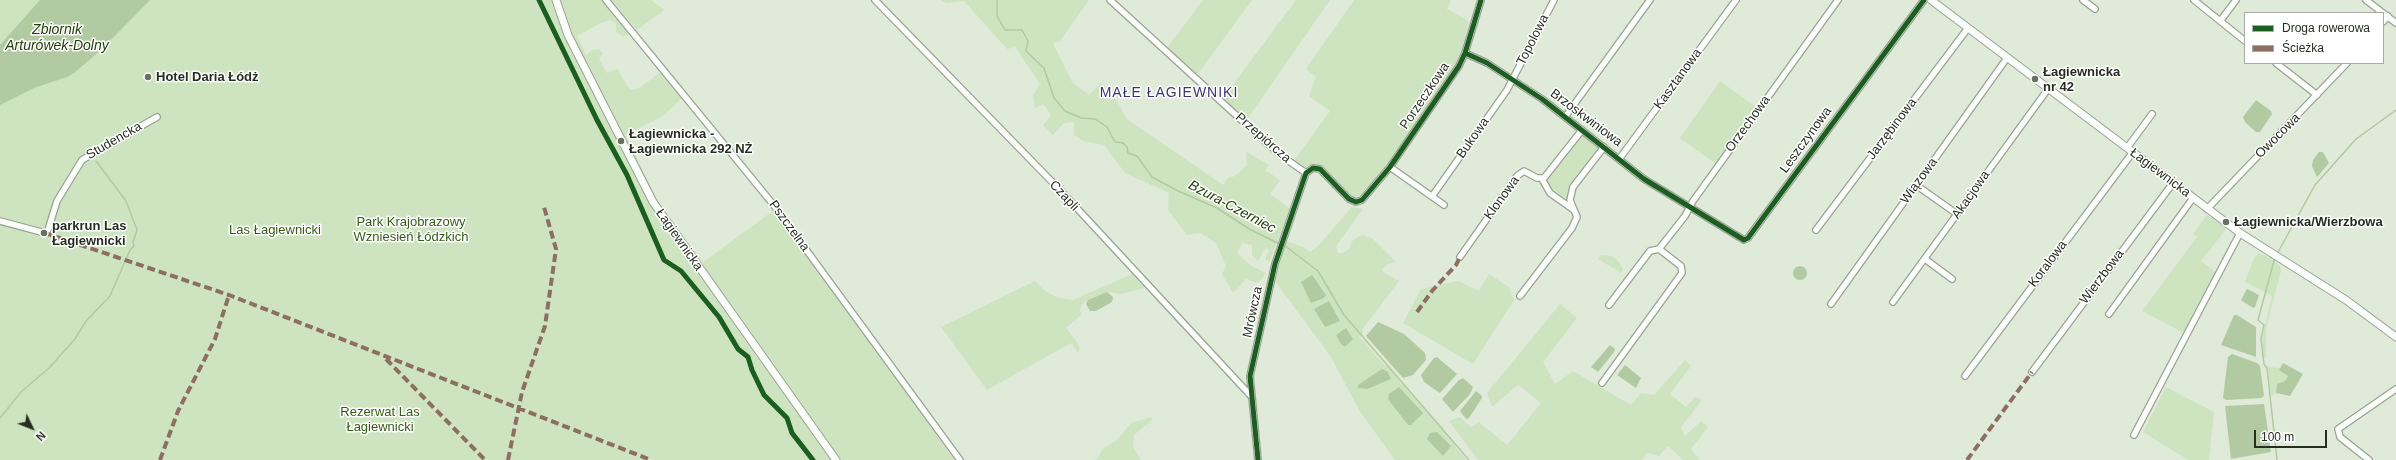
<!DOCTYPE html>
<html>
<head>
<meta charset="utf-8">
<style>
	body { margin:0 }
	#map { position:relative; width:2396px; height:460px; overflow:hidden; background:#dfead8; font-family:Arial,sans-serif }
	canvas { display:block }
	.legend { position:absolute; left:2244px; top:12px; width:140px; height:52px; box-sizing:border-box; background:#fff; border:1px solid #a8aba6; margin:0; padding:5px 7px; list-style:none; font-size:12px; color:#262e21 }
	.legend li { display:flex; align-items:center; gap:8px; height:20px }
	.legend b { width:20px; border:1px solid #a8aba6 }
	.north { position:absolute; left:12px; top:408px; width:40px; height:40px; -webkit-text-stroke:3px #fff; paint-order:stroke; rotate:133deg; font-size:11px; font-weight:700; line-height:16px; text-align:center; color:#262e21 }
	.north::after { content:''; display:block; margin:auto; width:14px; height:18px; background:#262e21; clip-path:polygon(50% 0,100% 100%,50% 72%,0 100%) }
	.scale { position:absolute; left:2254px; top:430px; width:73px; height:18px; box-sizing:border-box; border:2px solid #262e21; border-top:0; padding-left:5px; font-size:12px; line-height:14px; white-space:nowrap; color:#262e21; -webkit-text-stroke:3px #fff; paint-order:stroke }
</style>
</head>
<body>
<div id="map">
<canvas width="2396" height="460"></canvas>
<ul class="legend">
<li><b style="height:5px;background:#1b5e20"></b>Droga rowerowa</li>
<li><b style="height:5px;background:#8d6e63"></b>Ścieżka</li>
</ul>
<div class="north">N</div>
<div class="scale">100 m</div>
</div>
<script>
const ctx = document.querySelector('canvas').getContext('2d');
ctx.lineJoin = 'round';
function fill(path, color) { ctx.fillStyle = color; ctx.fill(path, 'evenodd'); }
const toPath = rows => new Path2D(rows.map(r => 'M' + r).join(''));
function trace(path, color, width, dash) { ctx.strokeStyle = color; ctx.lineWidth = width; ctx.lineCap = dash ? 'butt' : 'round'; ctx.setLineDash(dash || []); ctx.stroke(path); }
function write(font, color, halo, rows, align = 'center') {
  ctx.font = font + ' Arial,sans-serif'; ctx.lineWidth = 3; ctx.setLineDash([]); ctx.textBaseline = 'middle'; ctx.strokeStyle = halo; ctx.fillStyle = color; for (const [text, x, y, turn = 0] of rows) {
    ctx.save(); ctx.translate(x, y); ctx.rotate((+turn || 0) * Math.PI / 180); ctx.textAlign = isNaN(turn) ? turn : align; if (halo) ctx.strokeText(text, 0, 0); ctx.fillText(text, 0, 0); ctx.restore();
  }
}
fill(toPath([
	[0,0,604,0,630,33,626,36,622,36,616,32,616,23,609,20,597,25,577,36,586,55,592,50,599,49,603,54,599,58,607,73,618,69,627,86,632,90,639,88,661,72,683,97,663,116,625,135,660,204,703,262,773,211,869,338,954,460,0,460],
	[612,0,651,0,664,10,637,30],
	[941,0,1089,0,1060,41,1053,43,1072,82,1089,95,1101,83,1117,101,1127,119,1223,185,1228,178,1235,176,1247,165,1246,152,1269,165,1265,170,1280,180,1270,194,1291,209,1269,262,1265,259,1269,250,1266,247,1258,261,1252,255,1252,245,1242,243,1237,253,1250,265,1266,273,1261,280,1257,283,1246,279,1233,293,1222,274,1226,266,1216,243,1200,233,1187,235,1168,210,1169,193,1125,173,1104,145,1084,141,1074,135,1074,122,1064,123,1053,135,1043,125,1051,115,1043,104,1035,108,1033,96,1040,84,1015,47,1007,49,964,1,946,3],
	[1203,0,1252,0,1197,75,1167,48],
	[1296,0,1330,0,1246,121,1223,98],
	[1354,0,1451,0,1447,9,1469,21,1461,53,1455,65,1393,158,1357,199,1353,200,1323,167,1311,165,1304,169,1293,162,1330,111,1309,96,1316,77,1306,69],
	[1720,81,1756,107,1716,164,1680,138],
	[1582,134,1595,141,1599,152,1570,190,1568,200,1547,186,1546,182,1548,177],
	[1352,207,1363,209,1336,246,1338,253,1343,253,1349,249,1353,240,1362,235,1372,238,1396,262,1388,264,1382,269,1384,273,1399,281,1362,330,1363,333,1359,338,1363,340,1384,365,1390,367,1401,383,1442,427,1447,436,1453,440,1457,449,1467,460,1395,460,1359,410,1331,357,1275,281,1282,249,1286,241,1303,247,1310,252,1318,246],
	[2207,215,2227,228,2201,261,2217,273,2184,333,2142,311,2197,237,2193,234],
	[2259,253,2274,260,2280,266,2281,271,2266,328,2266,358,2262,358,2262,339,2272,296,2245,282,2254,258],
	[1601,255,1612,256,1619,262,1623,269,1621,273,1598,259],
	[1132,274,1144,288,1121,294,1107,292,1084,302,1080,310,1081,315,1066,328,1075,339,1080,348,1078,353,1071,343,987,390,941,327,1035,281,1044,290,1056,297,1073,300],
	[1489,274,1509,287,1514,300,1473,364,1403,323,1421,289,1458,281,1479,291],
	[1560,304,1577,318,1543,362,1555,384,1573,371,1631,405,1641,393,1654,395,1685,360,1691,366,1670,394,1686,407,1695,397,1702,400,1681,427,1685,436,1701,421,1708,427,1691,449,1700,460,1683,460,1668,446,1659,456,1647,453,1642,460,1478,460,1449,421,1460,417,1471,427,1479,422,1507,445,1541,403,1518,385,1492,407,1487,393],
	[2268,367,2279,368,2288,376,2285,381,2277,385,2276,393,2271,396],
	[2166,387,2214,412,2209,460,2188,460,2143,432],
	[1151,417,1152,420,1134,435,1133,447,1141,460,1095,460,1098,458,1102,449,1117,440,1131,423]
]), '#cee4c1');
fill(toPath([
	[40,0,150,0,102,49,74,73,67,77,34,88,0,105,0,45],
	[2256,100,2271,111,2272,114,2260,132,2256,132,2245,122,2243,117],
	[2319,152,2323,152,2329,163,2317,177,2312,166,2313,160],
	'1793 273a7 7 0 1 1 14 0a7 7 0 1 1-14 0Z',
	[1312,275,1326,295,1324,298,1311,303,1301,282],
	[2247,289,2259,295,2255,307,2253,308,2241,300],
	[1107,292,1113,297,1112,302,1096,311,1090,311,1086,304,1088,300],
	[1329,301,1340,321,1325,327,1314,309],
	[2234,315,2237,315,2256,327,2256,357,2221,345],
	[1378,322,1404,334,1425,353,1426,360,1413,375,1403,378,1366,336],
	[1346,328,1353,339,1345,347,1341,344,1336,335],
	[1610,345,1615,349,1614,352,1598,372,1591,367],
	[2232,354,2257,363,2260,366,2264,396,2261,398,2226,400,2223,398,2228,357],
	[1437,357,1457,374,1440,393,1424,382,1421,375,1434,358],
	[2283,363,2303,374,2290,396,2276,393,2277,384,2285,381,2288,376,2279,370],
	[1625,365,1641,378,1636,388,1617,375],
	[1382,369,1388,372,1391,379,1367,389,1358,388,1358,385],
	[1463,378,1473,387,1470,394,1453,412,1442,399,1458,381],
	[1399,387,1423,413,1411,425,1408,425,1388,399,1389,394],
	[1476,391,1482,396,1482,398,1469,418,1466,419,1460,411],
	[2264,404,2271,452,2231,459,2225,406],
	[1437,432,1451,446,1443,456,1427,439,1430,433]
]), '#b1caa2');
trace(toPath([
	[997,0,997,16,1005,30,1022,30,1028,41,1026,51,1044,68,1054,98,1065,111,1081,118,1095,119,1107,127,1115,142,1123,143,1127,147,1128,153,1137,156,1152,177,1178,191,1217,208,1251,230,1280,244],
	[1284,245,1318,271,1344,315,1469,460],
	[2277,254,2315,185,2356,139,2396,110],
	[2275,257,2258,320,2264,325,2261,339,2264,364,2267,368,2277,460],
	[0,418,21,392,49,368,75,339,86,321,110,296,130,250,134,246,133,242,137,230,126,201,96,161]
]), '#b1caa2', 1.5);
const minor = toPath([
	[606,0,772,203,960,460],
	[875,0,1061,191,1251,396],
	[1110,0,1261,138,1283,157,1306,173],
	[2083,0,2095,9],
	[2194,0,2245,41],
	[2366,0,2396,23],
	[2221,20,2236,0],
	[2383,22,2388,16],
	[1465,53,1487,63,1542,99,1644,179,1744,240,1748,238,1924,0],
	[2276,63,2317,95],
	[1565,117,1650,0],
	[2127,148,2152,114],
	[1620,158,1736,0],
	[1390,167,1444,205],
	[1306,173,1313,168,1320,169,1349,199,1356,202,1362,200,1390,167,1459,66,1465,53,1481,0],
	[1542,179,1550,193,1574,210],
	[1916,185,1957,214],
	[1433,195,1507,90,1554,0],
	[2207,209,2347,63],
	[0,221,45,233,48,230,57,201,82,160,157,117],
	[1816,230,1968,28],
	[1460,257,1517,176,1524,171,1537,178,1544,178,1582,130],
	[1925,259,1952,279],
	[1520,296,1572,228,1577,217,1570,200,1573,187,1604,147],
	[1893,302,2048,89],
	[1831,304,2007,58],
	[1609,305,1650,251,1659,249,1685,216,1693,201,1838,0],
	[2109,314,2193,198],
	[2032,372,2173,183],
	[1965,376,2133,152],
	[1602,383,1682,273,1681,266,1659,249],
	[2134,435,2240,233],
	[1258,460,1250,376,1275,264,1306,173],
	[2369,460,2340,437,2338,429,2396,389]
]);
const tertiary = toPath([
	[556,0,568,35,653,202,836,460],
	[1931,0,2240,233,2346,300,2396,337]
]);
trace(minor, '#9aa294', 8);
trace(tertiary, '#9aa294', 9);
trace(minor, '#fafcf9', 5.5);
trace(tertiary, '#fafcf9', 7);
trace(toPath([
	[45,233,229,295,651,460],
	[1417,312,1432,291,1456,265,1460,257],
	[386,359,485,460],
	[160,460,178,411,215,339,229,295],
	[508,460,522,392,545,326,556,249,544,207],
	[1967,460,2032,372]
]), '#8d6e63', 4, [8, 4]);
trace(toPath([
	[539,0,597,120,627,175,664,260,681,271,719,317,738,349,748,357,752,370,764,395,787,418,792,433,813,460],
	[1465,53,1487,63,1542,99,1644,179,1744,240,1748,238,1924,0],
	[1258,460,1250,376,1275,264,1306,173,1313,168,1320,169,1349,199,1356,202,1362,200,1390,167,1459,66,1465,53,1481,0]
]), '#1b5e20', 5);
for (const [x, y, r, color] of [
	[148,77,4,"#677061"],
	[2035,79,4,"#677061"],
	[621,141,4,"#677061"],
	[2226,222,4,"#677061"],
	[44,233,4,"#677061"]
]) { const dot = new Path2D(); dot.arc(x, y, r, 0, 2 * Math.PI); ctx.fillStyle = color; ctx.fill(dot); trace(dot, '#fff', 1.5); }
write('13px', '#262e21', '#fff', [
	["Topolowa",1533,40,-63],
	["Kasztanowa",1678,79,-54],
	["Porzeczkowa",1425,96,-56],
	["Brzoskwiniowa",1586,118,37],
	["Orzechowa",1748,124,-54],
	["Jarzębinowa",1892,129,-53],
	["Owocowa",2278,136,-45],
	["Przepiórcza",1263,138,41],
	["Bukowa",1473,138,-55],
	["Leszczynowa",1806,140,-54],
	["Studencka",114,141,-30],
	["Łagiewnicka",2160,173,37],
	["Wiązowa",1919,181,-54],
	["Akacjowa",1971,195,-55],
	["Czapli",1064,196,47],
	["Klonowa",1502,198,-54],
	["Pszczelna",789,226,54],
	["Łagiewnicka",679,240,55],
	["Koralowa",2048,264,-53],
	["Wierzbowa",2102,277,-53],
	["Mrówcza",1253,312,-78]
]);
write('bold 13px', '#262e21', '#fff', [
	["Łagiewnicka",2043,72],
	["nr 42",2043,87],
	["Hotel Daria Łódż",156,77],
	["Łagiewnicka -",629,134],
	["Łagiewnicka 292 NŻ",629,149],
	["Łagiewnicka/Wierzbowa",2234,222],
	["parkrun Las",52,226],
	["Łagiewnicki",52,241]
], 'left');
write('13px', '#365b16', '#fff', [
	["Park Krajobrazowy",411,222],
	["Wzniesień Łódzkich",411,237],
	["Las Łagiewnicki",275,230],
	["Rezerwat Las",380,412],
	["Łagiewnicki",380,427]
]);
write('italic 14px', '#213d08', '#fff', [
	["Zbiornik",57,30],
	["Arturówek-Dolny",57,46],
	["Bzura-Czerniec",1232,207,28]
]);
ctx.letterSpacing = '1px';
write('14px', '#3e336f', '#fff', [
	["MAŁE ŁAGIEWNIKI",1169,93]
]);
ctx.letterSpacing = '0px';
</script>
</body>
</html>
